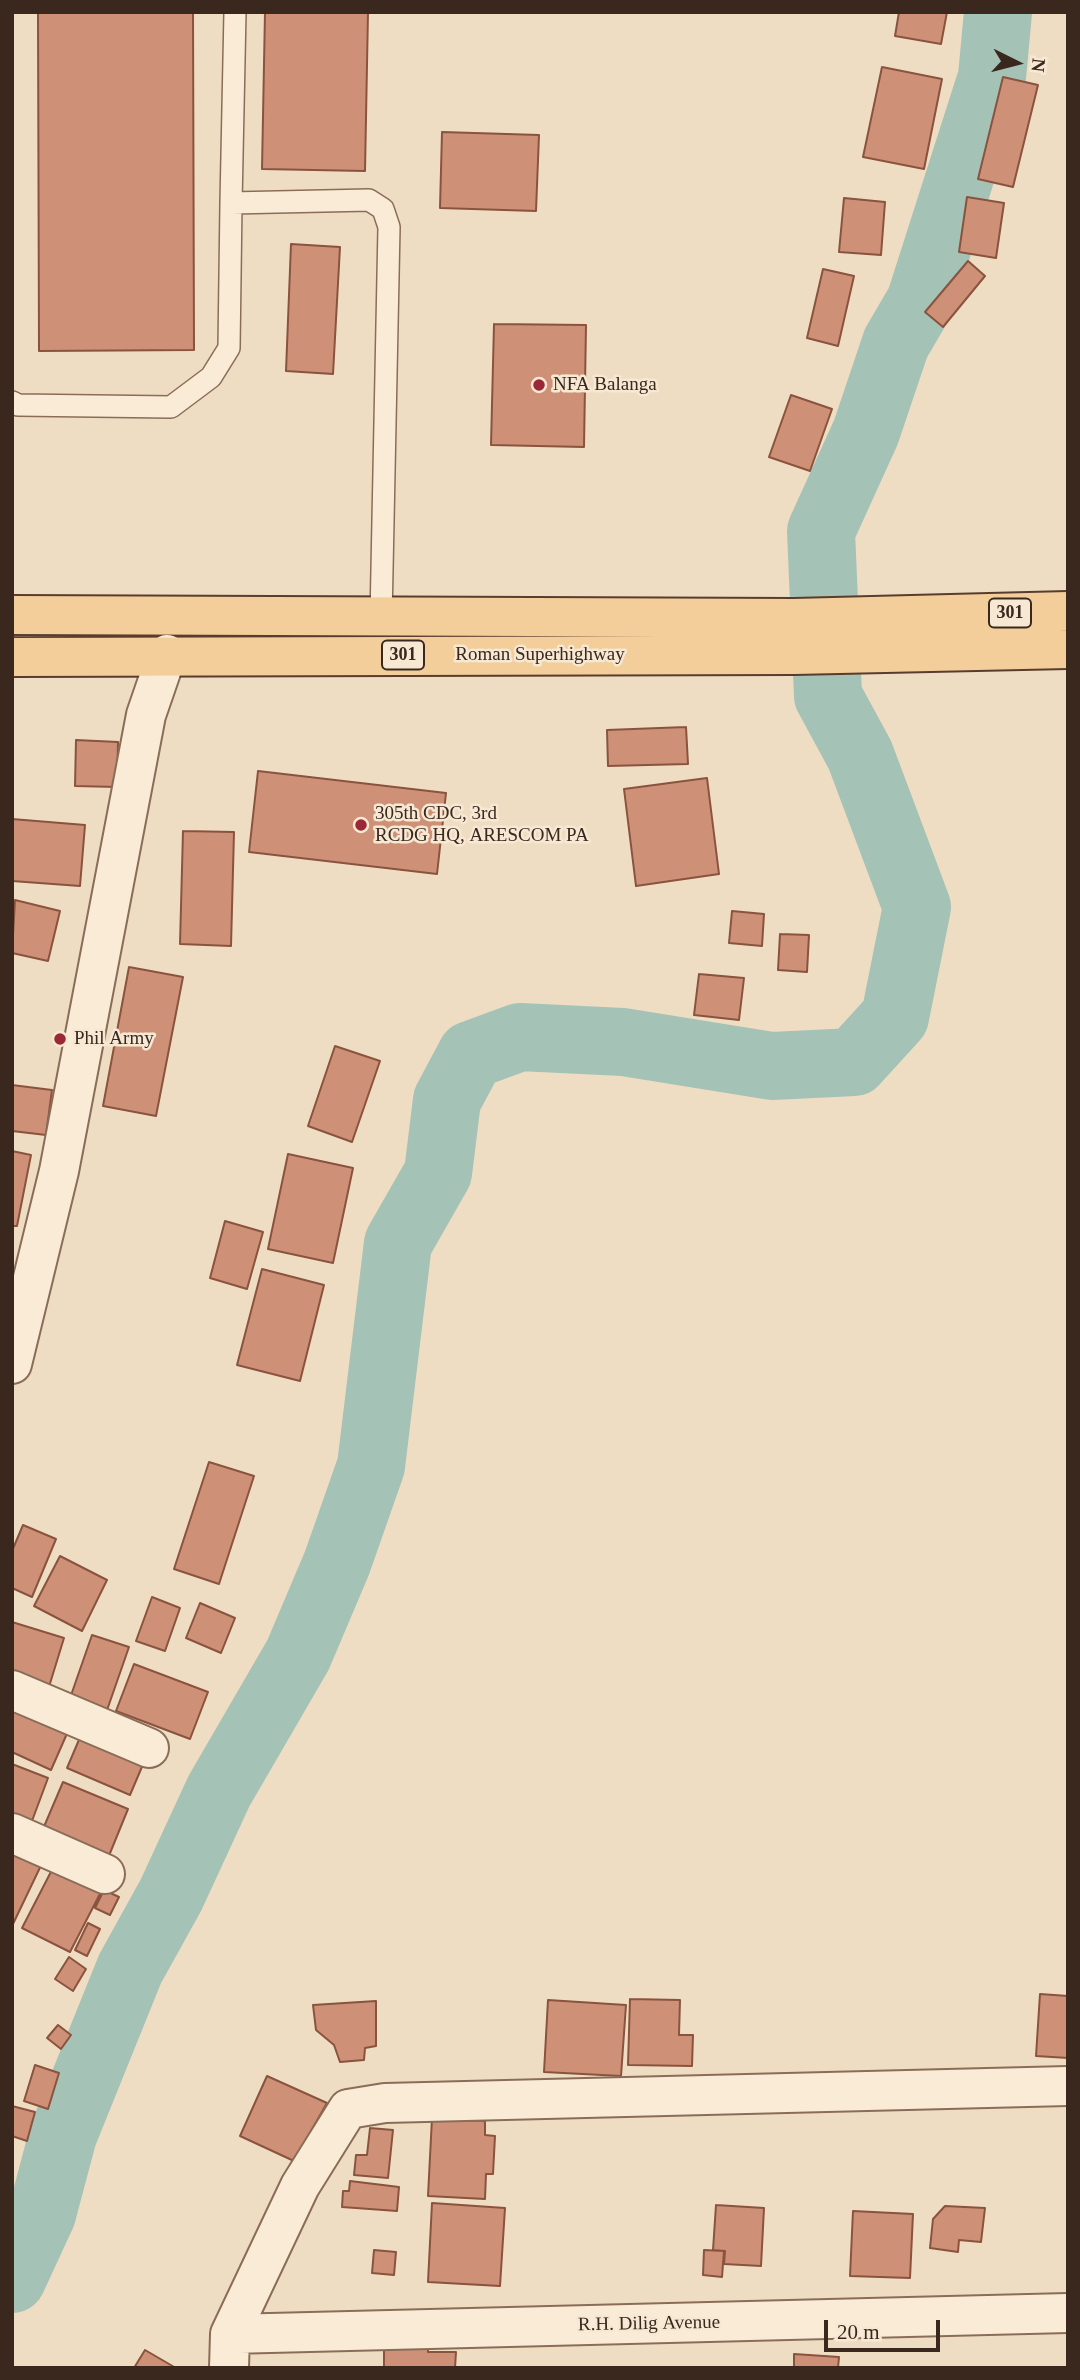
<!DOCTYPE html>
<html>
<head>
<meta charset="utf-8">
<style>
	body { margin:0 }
	#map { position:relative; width:1080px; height:2380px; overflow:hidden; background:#efddc3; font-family:"Times New Roman",serif }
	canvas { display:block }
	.frame { position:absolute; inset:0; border:14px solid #3a281e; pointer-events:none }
	.north { position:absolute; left:982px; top:28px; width:70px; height:70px; -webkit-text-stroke:5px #f6e8d3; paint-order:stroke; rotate:96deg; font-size:19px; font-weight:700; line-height:28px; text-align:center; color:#3a281e }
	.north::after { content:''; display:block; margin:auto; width:24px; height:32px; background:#3a281e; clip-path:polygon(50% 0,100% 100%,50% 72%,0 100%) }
	.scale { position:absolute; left:824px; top:2320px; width:116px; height:32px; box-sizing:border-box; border:4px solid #3a281e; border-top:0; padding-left:9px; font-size:21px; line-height:24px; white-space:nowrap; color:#3a281e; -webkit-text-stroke:5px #f6e8d3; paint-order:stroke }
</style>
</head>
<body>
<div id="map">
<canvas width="1080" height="2380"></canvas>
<div class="frame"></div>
<div class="north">N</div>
<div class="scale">20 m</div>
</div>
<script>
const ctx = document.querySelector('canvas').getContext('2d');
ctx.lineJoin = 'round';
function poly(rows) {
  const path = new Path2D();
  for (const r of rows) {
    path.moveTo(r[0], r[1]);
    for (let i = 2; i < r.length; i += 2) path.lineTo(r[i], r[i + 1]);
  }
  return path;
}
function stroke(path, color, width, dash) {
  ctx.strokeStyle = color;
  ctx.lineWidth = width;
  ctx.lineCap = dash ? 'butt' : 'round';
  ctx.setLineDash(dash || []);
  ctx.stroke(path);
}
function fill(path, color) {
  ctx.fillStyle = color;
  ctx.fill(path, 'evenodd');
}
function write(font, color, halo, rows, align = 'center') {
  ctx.font = font + ' "Times New Roman",serif';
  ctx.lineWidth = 5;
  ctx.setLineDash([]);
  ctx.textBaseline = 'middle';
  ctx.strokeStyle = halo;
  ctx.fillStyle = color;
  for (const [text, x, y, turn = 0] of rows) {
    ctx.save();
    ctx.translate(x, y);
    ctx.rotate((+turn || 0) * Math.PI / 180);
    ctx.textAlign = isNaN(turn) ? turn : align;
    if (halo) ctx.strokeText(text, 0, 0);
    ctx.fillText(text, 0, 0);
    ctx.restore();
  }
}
const river = poly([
	[12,2279,42,2214,63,2135,130,1969,171,1895,219,1791,298,1655,337,1563,371,1466,398,1243,438,1173,447,1100,471,1055,520,1037,623,1042,772,1066,854,1062,895,1017,917,907,860,755,828,696,821,531,866,432,896,343,920,302,992,77,998,12]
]);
const building = poly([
	[38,12,193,12,194,350,39,351,38,12],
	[265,12,368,12,365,171,262,169,265,12],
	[899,12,947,12,941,44,895,36,899,12],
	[882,67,942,79,924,169,863,157,882,67],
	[1003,77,1038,85,1013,187,978,179,1003,77],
	[442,132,539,135,536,211,440,208,442,132],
	[967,197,1004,203,996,258,959,252,967,197],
	[844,198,885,202,881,255,839,252,844,198],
	[291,244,340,247,333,374,286,371,291,244],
	[968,261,985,276,943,327,925,312,968,261],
	[823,269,854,276,838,346,807,338,823,269],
	[494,324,586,325,584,447,491,445,494,324],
	[791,395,832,409,810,471,769,457,791,395],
	[686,727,688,764,608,766,607,730,686,727],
	[76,740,118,742,117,787,75,786,76,740],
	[258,771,446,793,437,874,249,852,258,771],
	[707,778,719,874,636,886,624,789,707,778],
	[12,819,85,825,80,886,12,881,12,819],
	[183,831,234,832,231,946,180,944,183,831],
	[15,900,60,911,48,961,12,953,15,900],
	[732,911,764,914,762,946,729,943,732,911],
	[780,934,809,935,807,972,778,970,780,934],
	[129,967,183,977,156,1116,103,1106,129,967],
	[699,974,744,978,739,1020,694,1015,699,974],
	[335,1046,380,1061,352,1142,308,1126,335,1046],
	[12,1085,52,1090,46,1135,12,1131,12,1085],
	[12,1151,31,1155,17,1226,12,1226,12,1151],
	[288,1154,353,1168,333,1263,268,1249,288,1154],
	[225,1221,263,1232,247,1289,210,1278,225,1221],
	[262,1269,324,1285,300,1381,237,1365,262,1269],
	[209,1462,254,1476,219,1584,174,1569,209,1462],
	[23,1525,56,1539,32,1597,12,1588,12,1551,23,1525],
	[60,1556,107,1580,82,1631,34,1606,60,1556],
	[152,1597,180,1608,165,1651,136,1641,152,1597],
	[200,1603,235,1618,221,1653,186,1638,200,1603],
	[12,1622,64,1638,48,1690,12,1680,12,1622],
	[92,1635,129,1647,106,1713,69,1701,92,1635],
	[134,1664,208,1692,190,1739,116,1711,134,1664],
	[12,1703,69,1729,51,1770,12,1752,12,1703],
	[84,1728,147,1755,130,1795,67,1768,84,1728],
	[12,1764,48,1778,29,1829,12,1822,12,1764],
	[63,1782,128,1809,106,1863,40,1836,63,1782],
	[12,1839,46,1855,13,1924,12,1924,12,1839],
	[56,1862,104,1886,70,1952,22,1928,56,1862],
	[104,1890,119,1897,110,1915,95,1908,104,1890],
	[88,1923,100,1929,87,1956,75,1950,88,1923],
	[69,1957,86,1969,73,1991,55,1979,69,1957],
	[1040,1994,1068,1996,1068,2058,1036,2056,1040,1994],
	[630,1999,680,2000,679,2035,693,2035,692,2066,628,2065,630,1999],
	[548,2000,626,2005,621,2076,544,2072,548,2000],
	[376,2001,376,2046,365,2048,364,2060,340,2062,334,2045,316,2030,313,2005,376,2001],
	[58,2025,71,2035,61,2049,47,2038,58,2025],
	[35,2065,59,2073,48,2109,24,2101,35,2065],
	[267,2076,327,2103,294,2161,240,2136,267,2076],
	[12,2106,35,2112,27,2141,12,2136,12,2106],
	[432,2118,485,2121,485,2135,495,2136,493,2174,486,2174,485,2199,428,2196,432,2118],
	[370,2128,393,2130,388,2178,354,2175,356,2155,367,2155,370,2128],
	[350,2181,399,2187,397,2211,342,2207,343,2191,349,2191,350,2181],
	[432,2203,505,2208,500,2286,428,2282,432,2203],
	[716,2205,764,2208,761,2266,724,2264,725,2251,713,2250,716,2205],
	[945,2206,985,2208,981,2242,959,2240,958,2252,930,2248,933,2219,945,2206],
	[853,2211,913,2214,910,2278,850,2276,853,2211],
	[374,2250,396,2252,394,2275,372,2273,374,2250],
	[704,2250,724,2251,722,2277,703,2275,704,2250],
	[384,2344,428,2345,428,2352,456,2352,455,2368,384,2368,384,2344],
	[145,2350,176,2368,134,2368,145,2350],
	[794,2354,839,2357,838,2368,794,2368,794,2354]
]);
const service = poly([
	[231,203,235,12],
	[12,402,18,405,171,407,211,377,229,348,231,203,369,200,383,209,389,227,381,618]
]);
const minor = poly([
	[12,1364,59,1171,146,715,167,654],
	[12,1690,149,1748],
	[12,1833,105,1874],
	[230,2334,1068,2313],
	[229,2368,230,2334,300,2186,348,2109,385,2103,1068,2086]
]);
const primary = poly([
	[12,615,794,618,1068,611],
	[12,657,794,655,1068,649]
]);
const markers = [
	[539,385,7,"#9b2836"],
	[361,825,7,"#9b2836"],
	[60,1039,7,"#9b2836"]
];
const shields = [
	[1010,613,42],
	[403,655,42]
];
const shieldNames = [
	["301",1010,613],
	["301",403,655]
];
const poiNames = [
	["NFA Balanga",553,385],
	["305th CDC, 3rd",375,814],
	["RCDG HQ, ARESCOM PA",375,836],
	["Phil Army",74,1039]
];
const streetNames = [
	["Roman Superhighway",540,655],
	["R.H. Dilig Avenue",649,2324,-1]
];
stroke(river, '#a5c2b6', 68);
fill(building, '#ce9178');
stroke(building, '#8a533e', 2);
stroke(service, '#8a6d59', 24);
stroke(minor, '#8a6d59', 42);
stroke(primary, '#583c2e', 42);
stroke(service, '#faebd7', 21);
stroke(minor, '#faebd7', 38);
stroke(primary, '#f3cd9a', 38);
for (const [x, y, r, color] of markers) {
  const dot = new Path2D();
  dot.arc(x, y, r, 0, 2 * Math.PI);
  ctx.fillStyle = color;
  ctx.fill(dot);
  stroke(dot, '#f6e8d3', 2.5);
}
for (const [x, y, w] of shields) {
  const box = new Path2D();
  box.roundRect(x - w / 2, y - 14.5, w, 29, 5);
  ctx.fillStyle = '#f6e8d3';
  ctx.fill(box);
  stroke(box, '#3a281e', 2);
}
write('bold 18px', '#3a281e', null, shieldNames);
write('19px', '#3a281e', '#f6e8d3', poiNames, 'left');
write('19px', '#3a281e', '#f6e8d3', streetNames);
</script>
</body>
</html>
